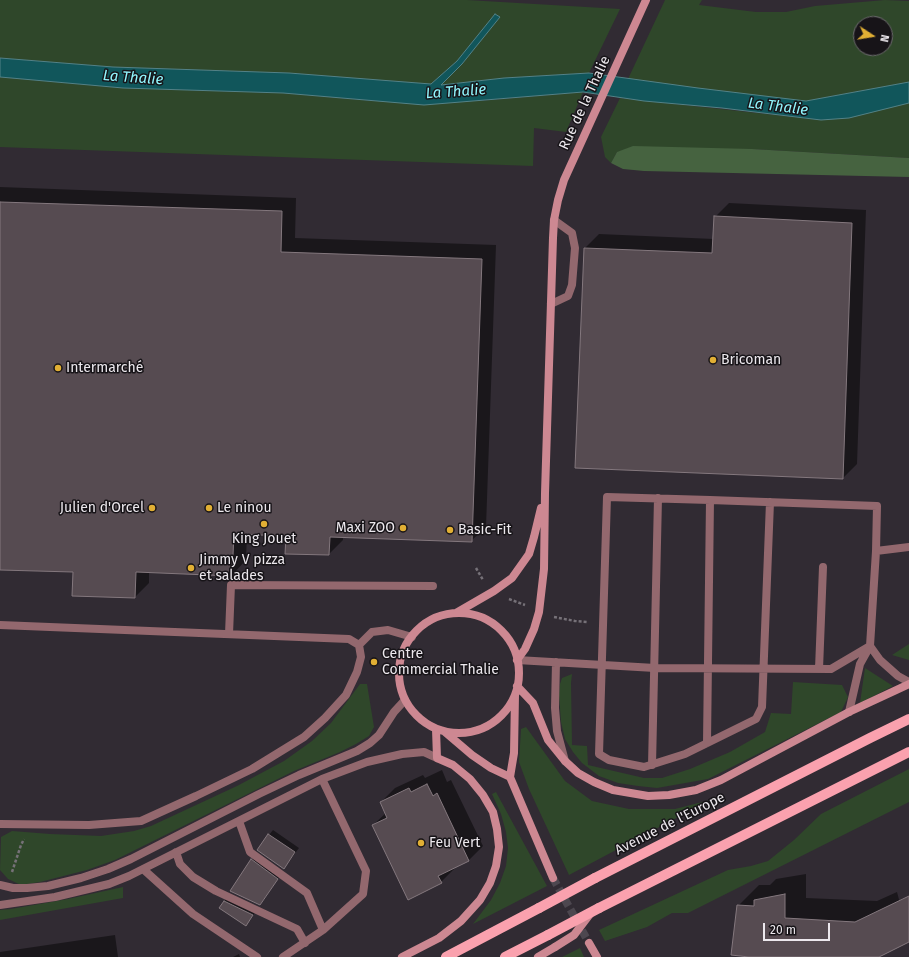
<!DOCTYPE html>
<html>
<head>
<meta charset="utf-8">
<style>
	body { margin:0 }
	#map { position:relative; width:909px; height:957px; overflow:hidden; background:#312b33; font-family:"Fira Sans",sans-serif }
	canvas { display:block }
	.north { position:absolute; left:853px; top:16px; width:40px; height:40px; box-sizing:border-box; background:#171418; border:1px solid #6c696d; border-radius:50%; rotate:102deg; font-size:11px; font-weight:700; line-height:16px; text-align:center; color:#ece8ed }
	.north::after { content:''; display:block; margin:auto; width:14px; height:18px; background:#e1af34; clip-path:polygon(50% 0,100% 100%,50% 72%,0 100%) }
	.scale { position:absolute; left:763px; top:923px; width:67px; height:18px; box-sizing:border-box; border:2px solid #ece8ed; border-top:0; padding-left:5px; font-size:12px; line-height:14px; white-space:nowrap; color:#ece8ed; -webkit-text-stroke:3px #171418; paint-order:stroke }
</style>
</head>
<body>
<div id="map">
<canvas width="909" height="957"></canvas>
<div class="north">N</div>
<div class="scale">20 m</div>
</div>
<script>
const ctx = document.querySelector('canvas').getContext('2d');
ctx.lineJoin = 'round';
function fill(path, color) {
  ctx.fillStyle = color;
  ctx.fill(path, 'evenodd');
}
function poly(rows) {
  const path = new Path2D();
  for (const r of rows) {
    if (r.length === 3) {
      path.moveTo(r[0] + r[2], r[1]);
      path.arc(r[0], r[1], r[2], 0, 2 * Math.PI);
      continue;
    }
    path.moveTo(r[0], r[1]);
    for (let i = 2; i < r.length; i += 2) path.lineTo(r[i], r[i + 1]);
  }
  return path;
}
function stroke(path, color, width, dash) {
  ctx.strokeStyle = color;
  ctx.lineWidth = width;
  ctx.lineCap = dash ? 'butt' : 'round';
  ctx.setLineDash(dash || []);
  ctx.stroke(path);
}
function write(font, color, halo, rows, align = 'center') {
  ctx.font = font + ' "Fira Sans",sans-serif';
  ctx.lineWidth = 3;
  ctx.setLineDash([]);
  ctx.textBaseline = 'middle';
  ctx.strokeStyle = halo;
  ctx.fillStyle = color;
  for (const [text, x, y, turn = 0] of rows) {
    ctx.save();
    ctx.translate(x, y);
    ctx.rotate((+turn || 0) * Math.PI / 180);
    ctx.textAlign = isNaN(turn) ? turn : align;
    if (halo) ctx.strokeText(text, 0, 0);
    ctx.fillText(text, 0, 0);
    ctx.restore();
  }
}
const green = poly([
	[0,0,467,0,620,9,589,73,504,78,440,85,462,64,499,17,486,25,457,61,431,84,289,73,113,67,0,58],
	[665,0,702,0,699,5,756,12,786,12,815,6,885,0,909,1,909,82,806,101,789,100,628,79],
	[861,24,885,24,885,48,861,48],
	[0,77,123,88,283,93,374,101,479,101,583,92,566,132,534,128,533,166,0,147],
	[620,98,821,120,909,103,909,158,752,149,617,152,611,163,605,157,601,137],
	[909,644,909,660,892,655],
	[865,668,893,686,860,703],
	[572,674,571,683,572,745,587,746,588,765,644,778,662,778,690,769,730,752,765,732,771,713,791,714,793,682,842,685,848,697,841,712,708,779,657,788,638,786,618,783,599,776,582,763,573,752,565,739,561,722,559,695,560,684,562,678],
	[360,684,367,684,374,727,369,736,356,744,340,752,294,771,115,860,87,870,40,882,21,885,8,879,0,870,1,837,12,831,50,834,101,836,134,831,151,826,237,786,284,761,312,741,331,723],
	[526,727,565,781,592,801,629,809,675,809,710,800,569,875,529,789,519,762,521,729],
	[909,769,909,802,688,913,672,913,647,927,605,941,599,930,728,870,751,866,768,861,794,840,821,814],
	[496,792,547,886,473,924,491,900,500,883,506,866,508,848,506,832,501,814,492,794],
	[123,887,123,898,0,920,0,910,11,909,68,899],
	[580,948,584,957,562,957]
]);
const forest = poly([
	[633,146,752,149,909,158,909,177,644,171,623,169,611,163,617,152]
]);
const water = poly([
	[495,14,500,17,462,64,441,85,504,78,589,73,698,88,806,101,909,82,909,103,849,118,821,120,722,108,644,101,583,92,424,105,283,93,123,88,0,77,0,58,113,67,289,73,431,84,457,61,495,14]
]);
const shadow = poly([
	[0,187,296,198,295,238,496,245,486,527,471,541,343,537,343,540,329,554,286,553,287,535,247,533,246,560,232,575,149,572,149,583,135,597,74,571,0,569],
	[729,203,866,210,857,464,843,478,576,467,585,248,599,234,714,239,715,217],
	[442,770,447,782,451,780,483,846,469,860,455,867,455,868,441,882,373,825,386,813,381,802,395,788,423,775,425,778],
	[273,830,299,848,284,868,269,835],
	[256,856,281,874,264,900,259,904,252,860],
	[806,874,806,898,877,901,897,892,901,907,909,905,909,941,877,957,758,957,738,906,759,885,770,885,776,879],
	[229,897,257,910,246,924,224,901],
	[115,935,118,957,0,957,0,952],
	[239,954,240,957,233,957]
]);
const building = poly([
	[0,202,282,211,281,252,482,259,472,542,330,537,329,555,285,554,286,536,234,534,232,576,136,572,135,598,72,596,73,572,0,570,0,202],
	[714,216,852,223,843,479,575,468,584,248,712,253,714,216],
	[427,784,433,796,437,793,469,861,438,876,442,883,408,900,372,825,387,818,380,802,409,788,411,792,427,784],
	[268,834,295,852,284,869,257,850,268,834],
	[251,859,278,879,260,905,230,891,251,859],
	[785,894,785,918,855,922,909,896,909,942,879,957,749,957,731,955,737,905,754,906,754,900,785,894],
	[224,901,253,915,246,926,219,908,224,901]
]);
const secondaryTunnel = poly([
	[553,878,589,943]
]);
const path = poly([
	[476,568,483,580],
	[509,599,525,605],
	[554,617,575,621,588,622],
	[12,872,21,845,24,839]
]);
const lane = poly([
	[551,304,568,296,572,285,575,248,572,233,554,220],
	[710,500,607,497,599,754,609,760,644,767,685,754,756,719,762,707,770,502],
	[0,625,349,639,359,645,361,657,357,672,346,695,325,718,304,737,252,769,196,796,141,821,89,825,0,824],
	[229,634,231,585,433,586],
	[359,645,372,632,388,630,412,637],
	[870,646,880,660,898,676,909,682],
	[517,660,655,668,831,669,870,646],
	[556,662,555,708,557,731,565,761],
	[819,669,823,567],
	[849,712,860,664,870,646,876,551,909,547],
	[707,743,710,500,877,506,876,551],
	[652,765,658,498],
	[239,821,250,852,307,893,323,930],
	[176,852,180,864,193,877,216,891,297,929,305,943],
	[143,869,193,914,257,957],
	[0,885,13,888,27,888,48,886,81,878,108,869,131,859,259,794,299,775,357,751,370,743,379,735,394,712,405,700],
	[0,905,55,897,109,884,129,876,322,779,367,762,402,754,424,752,437,758],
	[283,957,323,930,363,894,366,871,322,779]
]);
const secondary = poly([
	[456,613,494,591,512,578,529,554,534,537,541,508],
	[459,673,60],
	[517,660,525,649,534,629,539,612,544,569,545,493,553,238,554,220,558,200,564,180,646,0],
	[517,686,533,703,548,740,565,761,578,773,594,782,613,790,648,796,669,795,696,790,721,780,849,712,909,684],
	[515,695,514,753,510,777,553,878],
	[445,732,472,755,491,768,510,777],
	[589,943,597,957],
	[402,957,439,938,461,921,480,900,490,883,496,866,499,847,497,829,493,812,483,795,470,779,453,765,437,758,436,729],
	[538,957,555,947]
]);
const primary = poly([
	[595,878,870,738,909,719],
	[599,908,909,752],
	[446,957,539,908],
	[505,957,548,935]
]);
const secondaryBridge = poly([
	[555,947,574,935,590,914]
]);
const primaryBridge = poly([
	[539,908,595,878],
	[548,935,599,908]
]);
const markers = [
	[713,360,4,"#e1af34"],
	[58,368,4,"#e1af34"],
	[152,508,4,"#e1af34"],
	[209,508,4,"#e1af34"],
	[264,524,4,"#e1af34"],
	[403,528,4,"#e1af34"],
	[450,530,4,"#e1af34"],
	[191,568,4,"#e1af34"],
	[374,662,4,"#e1af34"],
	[421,843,4,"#e1af34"]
];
const streetNames = [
	["Rue de la Thalie",585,103,-65],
	["Avenue de l'Europe",670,824,-27]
];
const poiNames = [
	["Bricoman",721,360],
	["Intermarché",66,368],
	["Julien d'Orcel",144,508,"right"],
	["Le ninou",217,508],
	["Maxi ZOO",395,528,"right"],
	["Basic-Fit",458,530],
	["King Jouet",264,539,"center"],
	["Jimmy V pizza",199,560],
	["et salades",199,576],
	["Centre",382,654],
	["Commercial Thalie",382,670],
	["Feu Vert",429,843]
];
const waterNames = [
	["La Thalie",133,78,4],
	["La Thalie",456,92,-4],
	["La Thalie",778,107,7]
];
fill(green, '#2f472a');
fill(forest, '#466340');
fill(water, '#11565b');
stroke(water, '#538287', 1);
fill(shadow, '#0007');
fill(building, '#564b51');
stroke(building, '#84787e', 1);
stroke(secondaryTunnel, '#4d474f', 8, [8, 4]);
stroke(path, '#767178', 2.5, [3, 2]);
stroke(lane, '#93686e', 8);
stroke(secondary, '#cd8892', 8);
stroke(primary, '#faa1ae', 10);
stroke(secondaryBridge, '#cd8892', 8);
stroke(primaryBridge, '#faa1ae', 10);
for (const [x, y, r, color] of markers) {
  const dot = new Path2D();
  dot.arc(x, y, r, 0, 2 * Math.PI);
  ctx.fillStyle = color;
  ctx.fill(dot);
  stroke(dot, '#171418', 1.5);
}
write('14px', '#ece8ed', '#171418', streetNames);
write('14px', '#ece8ed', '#171418', poiNames, 'left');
write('italic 15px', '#91f6fe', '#171418', waterNames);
</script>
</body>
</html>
